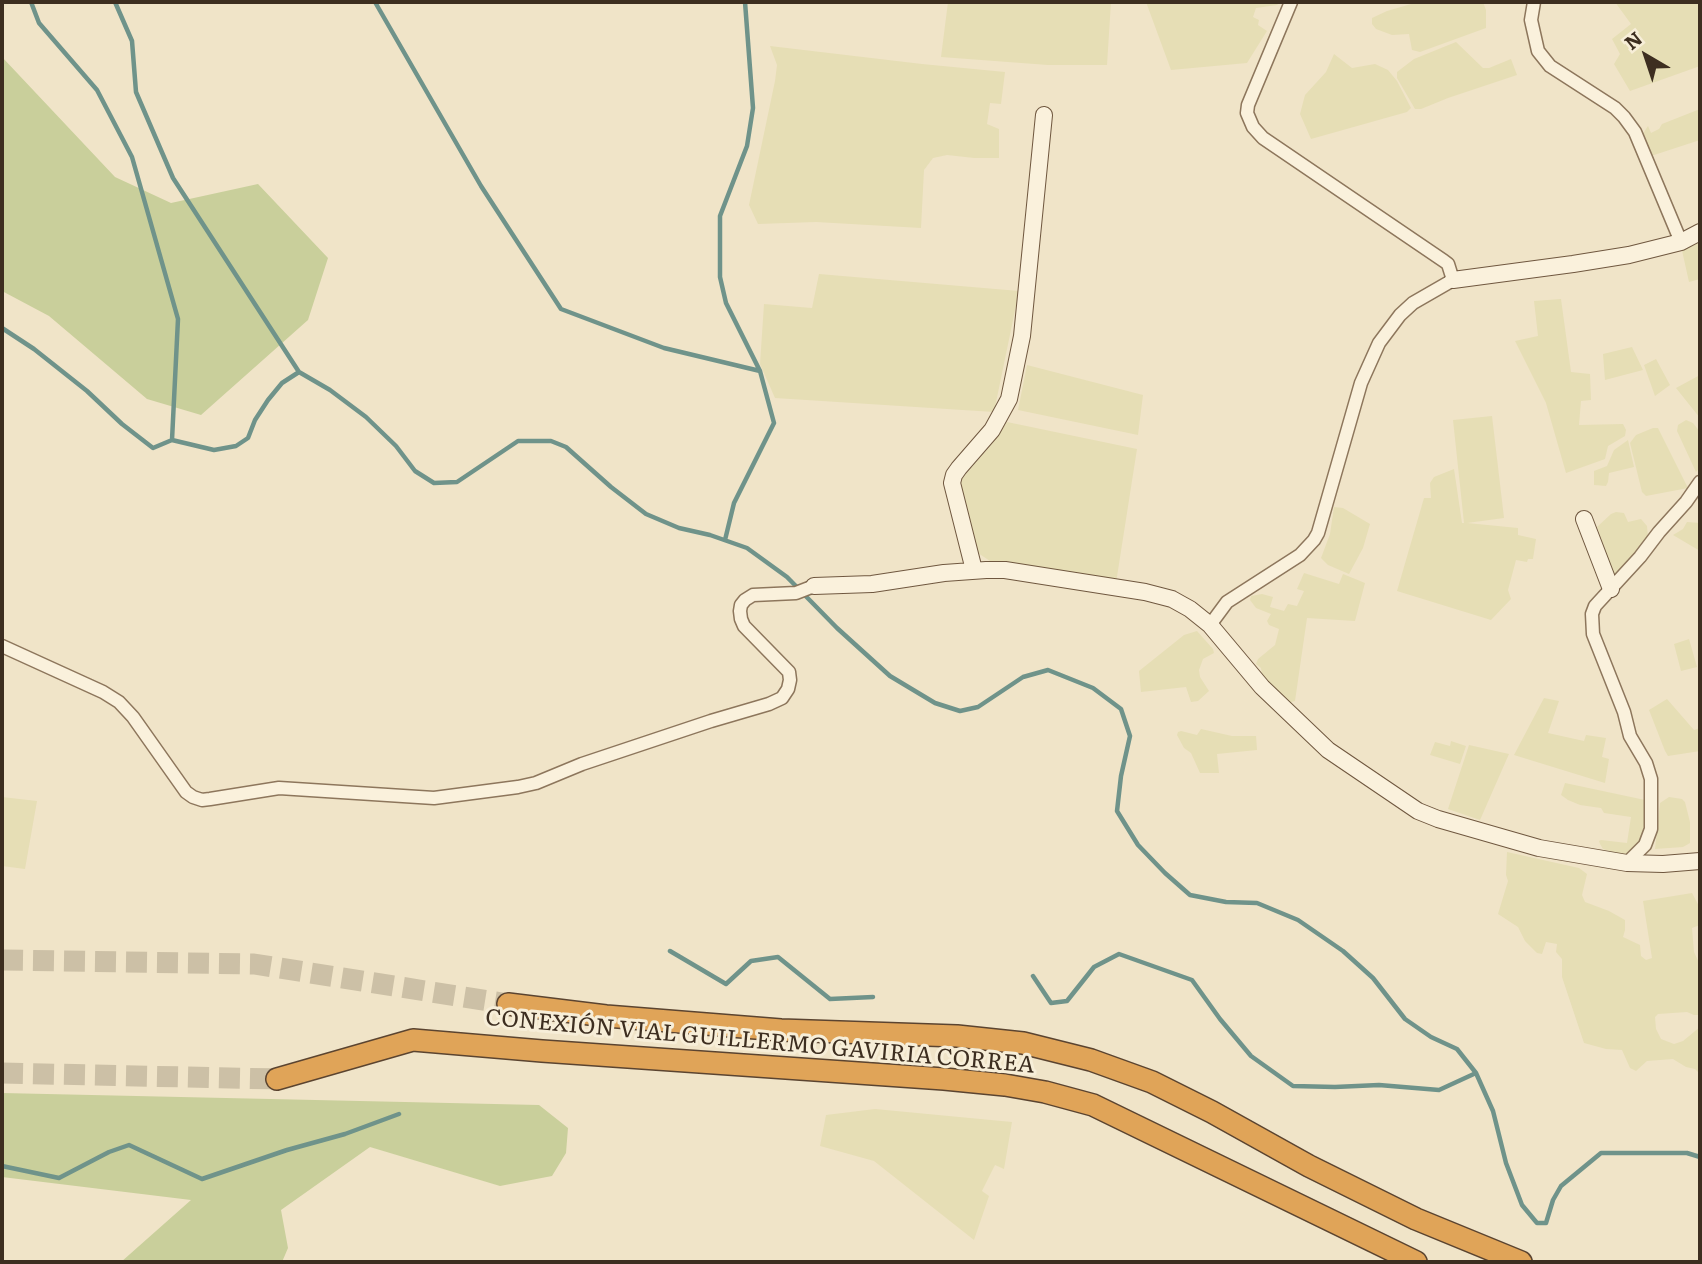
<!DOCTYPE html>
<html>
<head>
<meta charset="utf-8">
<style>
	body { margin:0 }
	#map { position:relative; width:1702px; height:1264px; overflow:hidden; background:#f0e4c8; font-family:Literata,serif }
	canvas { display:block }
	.frame { position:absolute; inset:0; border:4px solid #3d2e20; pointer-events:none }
	.north { position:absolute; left:1611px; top:21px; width:70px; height:70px; -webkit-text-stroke:5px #f7eed8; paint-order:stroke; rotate:321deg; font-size:19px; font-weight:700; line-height:28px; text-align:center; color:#3d2e20 }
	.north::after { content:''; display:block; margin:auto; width:24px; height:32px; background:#3d2e20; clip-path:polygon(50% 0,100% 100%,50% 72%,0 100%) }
</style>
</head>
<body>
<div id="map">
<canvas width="1702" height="1264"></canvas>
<div class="frame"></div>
<div class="north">N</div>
</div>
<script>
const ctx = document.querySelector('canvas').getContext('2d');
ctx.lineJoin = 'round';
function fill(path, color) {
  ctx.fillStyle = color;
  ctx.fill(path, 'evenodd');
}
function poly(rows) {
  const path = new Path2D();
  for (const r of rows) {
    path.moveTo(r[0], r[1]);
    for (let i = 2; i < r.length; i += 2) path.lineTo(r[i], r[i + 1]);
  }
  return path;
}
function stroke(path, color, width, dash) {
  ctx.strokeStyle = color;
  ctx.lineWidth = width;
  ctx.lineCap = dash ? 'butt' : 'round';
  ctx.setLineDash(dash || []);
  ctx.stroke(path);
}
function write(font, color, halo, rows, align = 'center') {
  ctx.font = font + ' Literata,serif';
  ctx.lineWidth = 6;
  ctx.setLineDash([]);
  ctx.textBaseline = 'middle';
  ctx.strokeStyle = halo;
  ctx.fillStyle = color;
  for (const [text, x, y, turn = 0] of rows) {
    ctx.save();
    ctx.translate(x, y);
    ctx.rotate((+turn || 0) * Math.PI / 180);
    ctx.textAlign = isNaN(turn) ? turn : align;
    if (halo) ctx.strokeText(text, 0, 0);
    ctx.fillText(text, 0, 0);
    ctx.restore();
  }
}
const farmland = poly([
	[948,2,1111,2,1107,65,1048,65,941,57],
	[1146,2,1280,2,1277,5,1256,8,1253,17,1259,20,1258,25,1267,31,1247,63,1171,70],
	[1418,2,1483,2,1486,10,1486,28,1420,52,1412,50,1409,34,1392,35,1376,29,1372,24,1372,18,1387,11],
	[1615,2,1700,2,1700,66,1630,91,1614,64,1620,54,1612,39,1631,24],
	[1456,42,1483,68,1489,68,1511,59,1517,75,1448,98,1421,109,1415,109,1397,78,1397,72,1414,59],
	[770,46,922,64,1005,72,1001,104,990,103,987,124,999,129,999,158,974,158,947,155,933,158,924,170,921,228,816,222,758,224,749,205,775,81,777,65],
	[1334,54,1352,68,1375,64,1388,70,1397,81,1411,108,1407,112,1311,139,1300,114,1305,95,1326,72],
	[1700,109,1700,140,1651,156,1642,135,1648,126,1651,133,1659,129,1662,124],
	[1694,241,1700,244,1700,279,1689,282,1681,246],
	[819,274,1019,291,994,412,775,398,760,364,764,304,812,308],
	[1561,299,1571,372,1590,374,1591,400,1581,401,1579,425,1623,424,1626,430,1625,436,1608,446,1605,459,1566,473,1546,403,1515,341,1538,336,1534,301],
	[1632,347,1643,370,1605,380,1603,354],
	[1656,359,1670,385,1655,396,1644,365],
	[1027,365,1143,395,1138,435,1018,410],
	[1700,375,1700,418,1676,388],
	[1492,416,1504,518,1467,523,1518,528,1518,535,1536,539,1533,559,1528,559,1527,562,1516,560,1508,590,1511,599,1491,620,1397,591,1424,498,1431,498,1430,483,1434,477,1454,469,1462,523,1464,523,1453,420],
	[1686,420,1693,423,1700,432,1700,467,1696,472,1677,431,1678,425],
	[1007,422,1137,449,1116,583,990,561,978,553,969,520,960,481,991,445],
	[1653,428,1658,428,1688,488,1646,496,1642,492,1630,443,1636,435],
	[1628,440,1634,467,1609,473,1608,482,1606,486,1594,485,1594,471,1607,466,1614,450],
	[1334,507,1343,508,1370,524,1363,548,1349,574,1328,565,1321,558,1330,534],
	[1616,512,1624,513,1628,522,1641,519,1647,526,1648,537,1616,577,1614,577,1597,527,1611,514],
	[1687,522,1700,523,1700,551,1673,535,1683,529],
	[1304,573,1339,584,1343,574,1365,583,1355,621,1307,618,1295,701,1288,703,1262,676,1261,668,1256,664,1258,659,1275,645,1279,629,1269,625,1267,621,1271,614,1256,608,1250,600,1251,596,1262,594,1273,597,1270,607,1284,611,1288,604,1297,606,1304,591,1297,589],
	[1197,631,1213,649,1214,653,1203,659,1199,670,1200,677,1209,691,1198,701,1191,702,1186,687,1141,692,1139,671,1184,635],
	[1689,639,1697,667,1681,671,1674,644],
	[1544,698,1559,701,1548,733,1584,741,1586,735,1606,738,1602,757,1609,759,1605,783,1514,755],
	[1667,699,1694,730,1700,728,1700,751,1668,756,1665,751,1649,710],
	[1201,729,1232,736,1256,736,1257,750,1217,754,1219,773,1200,773,1191,753,1184,748,1177,735,1178,732,1181,731,1197,735],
	[1451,741,1466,746,1460,764,1430,755,1435,742,1450,746],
	[1469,745,1509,754,1480,820,1448,809],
	[1565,783,1645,800,1645,829,1643,841,1635,849,1627,854,1619,854,1603,849,1600,844,1599,841,1601,840,1627,843,1631,817,1604,813,1601,808,1580,805,1568,800,1561,795],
	[2,797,37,801,25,869,2,866],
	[1669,797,1682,799,1685,802,1690,822,1690,843,1683,847,1655,849,1660,803],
	[1507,852,1579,868,1587,874,1582,895,1585,902,1609,911,1625,920,1625,930,1623,937,1640,945,1641,956,1646,960,1652,958,1643,901,1692,893,1700,908,1700,925,1692,928,1694,952,1700,965,1700,1015,1694,1015,1687,1012,1658,1014,1655,1017,1656,1029,1661,1039,1674,1044,1683,1041,1700,1027,1700,1074,1695,1069,1686,1067,1673,1059,1647,1061,1636,1071,1630,1068,1622,1050,1606,1049,1584,1043,1562,977,1562,959,1556,952,1557,944,1546,942,1542,954,1537,953,1525,941,1518,927,1498,914,1508,881,1506,875],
	[875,1109,1012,1122,1004,1169,995,1165,982,1191,989,1196,974,1240,874,1161,820,1146,826,1115]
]);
const green = poly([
	[2,57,115,177,171,203,258,184,328,258,308,320,201,415,147,399,49,316,2,291],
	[2,1093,539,1105,568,1128,566,1153,552,1176,500,1186,370,1147,281,1210,288,1248,282,1262,121,1262,191,1200,2,1177]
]);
const stream = poly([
	[31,2,39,23,97,90,132,157,178,319,172,440],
	[115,2,132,41,136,92,173,178,299,372],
	[375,2,481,186,561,309,664,348,760,371],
	[2,328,34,349,87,391,122,424,153,448,172,440,214,450,236,446,248,438,255,420,268,400,282,383,299,372,330,390,366,417,396,446,415,471,434,483,457,482,518,441,551,441,566,447,611,487,646,514,679,528,710,535,747,548,787,577,837,628,890,676,935,703,960,711,978,707,1023,677,1048,670,1093,688,1121,709,1130,736,1121,776,1117,811,1138,845,1165,873,1190,895,1226,902,1257,903,1298,920,1343,951,1373,978,1405,1019,1431,1037,1457,1049,1476,1073,1493,1111,1506,1163,1522,1205,1537,1223,1546,1223,1553,1200,1561,1186,1601,1153,1687,1153,1700,1157],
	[725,540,734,503,774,423,760,371,726,303,720,277,720,216,747,146,753,108,745,2],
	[670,951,726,984,751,961,778,957,830,999,873,997],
	[1033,976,1051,1003,1067,1001,1094,967,1119,954,1192,980,1220,1019,1251,1056,1293,1086,1335,1087,1379,1085,1439,1090,1476,1073],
	[2,1166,59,1178,109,1152,129,1145,202,1179,287,1150,345,1134,399,1114]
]);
const highwayTunnel = poly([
	[2,960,254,964,508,1004],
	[2,1073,277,1079]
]);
const street = poly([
	[1534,2,1531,20,1538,51,1550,66,1615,108,1624,117,1635,132,1681,242],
	[1210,625,1227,602,1300,555,1314,540,1318,533,1361,383,1379,343,1400,315,1413,303,1453,280,1448,264,1444,261,1263,138,1253,127,1247,113,1248,105,1291,2],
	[2,646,103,692,119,702,133,717,186,792,193,797,202,800,210,799,279,788,434,798,518,787,536,783,582,764,711,721,769,704,782,698,788,689,790,680,789,672,744,626,741,619,740,611,741,605,745,600,753,595,796,593,814,586],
	[1627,863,1645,845,1651,829,1651,779,1646,763,1630,736,1624,712,1593,634,1592,614,1595,606,1640,557,1659,532,1686,502,1700,482]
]);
const secondary = poly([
	[1453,280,1573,264,1629,255,1681,242,1700,232],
	[1584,519,1611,589],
	[974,570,952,483,954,475,959,468,992,430,1009,399,1022,336,1044,115],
	[814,586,872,584,944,573,986,570,1005,570,1145,592,1172,599,1190,609,1210,625,1262,687,1328,750,1418,811,1438,819,1539,848,1627,863,1663,864,1700,861]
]);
const highway = poly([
	[508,1004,606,1016,781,1030,957,1036,1023,1043,1091,1060,1152,1082,1212,1112,1309,1166,1416,1219,1521,1262],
	[277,1079,413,1040,542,1051,944,1079,1005,1085,1045,1092,1093,1105,1416,1262]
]);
const streetNames = [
	["CONEXIÓN VIAL GUILLERMO GAVIRIA CORREA",760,1042,5]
];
fill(farmland, '#e6deb5');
fill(green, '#c9cf9b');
stroke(stream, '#6f938a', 4.5);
stroke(highwayTunnel, '#ccc0a6', 21, [21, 10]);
stroke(street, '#8d765c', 15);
stroke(secondary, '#6f573f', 18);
stroke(highway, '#5b4430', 24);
stroke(street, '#faf1dc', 12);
stroke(secondary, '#faf1dc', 16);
stroke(highway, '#e0a458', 21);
write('23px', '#3d2e20', '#f7eed8', streetNames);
</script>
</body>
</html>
